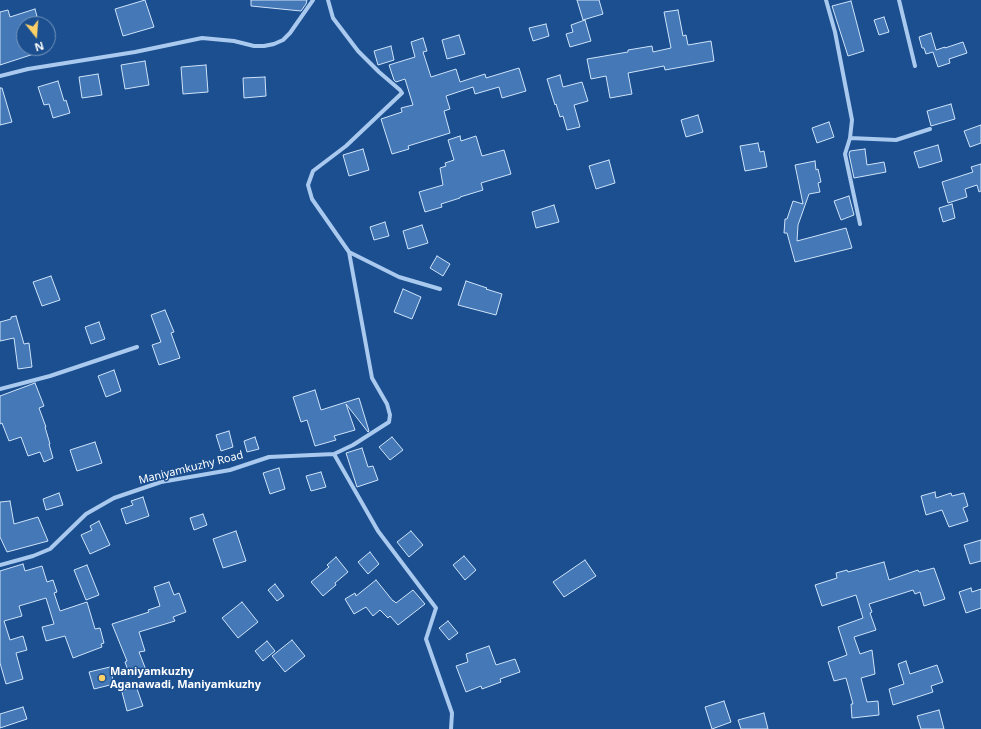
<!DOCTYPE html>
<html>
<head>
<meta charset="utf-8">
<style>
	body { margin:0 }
	#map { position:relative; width:981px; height:729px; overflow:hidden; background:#1b4f8f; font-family:"Noto Sans",sans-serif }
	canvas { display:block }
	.north { position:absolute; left:16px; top:16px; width:40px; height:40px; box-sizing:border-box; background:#1b4f8f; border:1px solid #7695bc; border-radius:50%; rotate:163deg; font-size:11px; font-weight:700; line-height:16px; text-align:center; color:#fff }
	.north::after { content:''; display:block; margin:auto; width:14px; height:18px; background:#ffd166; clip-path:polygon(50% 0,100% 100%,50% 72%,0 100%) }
</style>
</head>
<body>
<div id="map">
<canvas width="981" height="729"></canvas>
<div class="north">N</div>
</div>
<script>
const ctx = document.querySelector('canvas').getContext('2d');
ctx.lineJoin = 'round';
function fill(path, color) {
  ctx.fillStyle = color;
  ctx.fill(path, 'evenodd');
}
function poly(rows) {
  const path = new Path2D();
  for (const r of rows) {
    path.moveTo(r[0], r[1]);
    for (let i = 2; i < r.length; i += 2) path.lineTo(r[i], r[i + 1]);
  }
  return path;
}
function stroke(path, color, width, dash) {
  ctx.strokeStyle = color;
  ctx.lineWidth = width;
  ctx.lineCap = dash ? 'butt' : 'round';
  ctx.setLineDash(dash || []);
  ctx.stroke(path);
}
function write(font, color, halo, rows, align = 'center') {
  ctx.font = font + ' "Noto Sans",sans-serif';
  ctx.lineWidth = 3;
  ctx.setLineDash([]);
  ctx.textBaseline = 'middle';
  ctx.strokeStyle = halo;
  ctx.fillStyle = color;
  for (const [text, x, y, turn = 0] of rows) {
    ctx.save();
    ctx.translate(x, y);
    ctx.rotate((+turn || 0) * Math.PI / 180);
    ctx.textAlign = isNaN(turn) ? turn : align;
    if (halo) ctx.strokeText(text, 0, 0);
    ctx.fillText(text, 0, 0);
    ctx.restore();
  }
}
const building = poly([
	[145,0,154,27,123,36,115,9,145,0],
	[251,0,307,0,306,4,301,11,251,6,251,0],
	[577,0,599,0,603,14,583,20,577,0],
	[851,1,864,51,848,56,832,6,851,1],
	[35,9,39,24,24,24,24,48,46,48,46,50,0,65,0,12,8,10,10,17,35,9],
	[678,10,683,36,686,35,688,45,711,41,714,61,665,70,664,66,628,73,632,94,610,98,606,76,591,79,587,59,628,52,628,50,652,46,653,52,671,48,664,12,678,10],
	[884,17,889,32,879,35,874,20,884,17],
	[585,20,591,41,570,47,566,34,573,32,571,25,585,20],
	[546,24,549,36,533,41,529,28,546,24],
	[931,33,936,50,945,47,945,48,963,42,967,53,949,59,950,63,938,67,933,52,926,54,924,48,922,48,919,37,931,33],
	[459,35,465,54,447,59,442,40,459,35],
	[423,38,427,51,423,52,431,77,456,69,460,82,485,74,486,78,519,68,526,91,502,98,499,87,475,94,473,87,446,96,450,109,444,111,450,133,408,146,409,149,392,154,381,119,402,112,401,108,413,105,405,79,396,82,394,80,389,65,415,57,411,42,423,38],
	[391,46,394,60,378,65,374,51,391,46],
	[145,61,149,85,125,89,121,65,145,61],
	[206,65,208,92,183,94,181,67,206,65],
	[98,74,102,95,82,98,79,77,98,74],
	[560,75,563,87,582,82,588,101,574,105,580,127,567,130,563,116,560,117,556,104,555,105,547,79,560,75],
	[265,77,266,96,244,98,243,78,265,77],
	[58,81,64,101,66,100,70,113,53,118,49,104,44,105,38,87,58,81],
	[0,88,2,88,12,122,0,125,0,88],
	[951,104,955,119,931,126,927,111,951,104],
	[698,115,703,132,686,137,681,120,698,115],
	[829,122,834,137,817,143,812,128,829,122],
	[981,125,981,143,970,147,964,131,981,125],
	[460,136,461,141,476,136,482,156,504,150,511,174,481,183,483,190,460,197,460,198,441,204,442,207,425,212,419,192,443,185,440,168,446,166,445,163,454,160,448,140,460,136],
	[758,143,760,152,764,151,767,167,745,171,740,146,758,143],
	[938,145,942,161,919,168,914,152,938,145],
	[363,149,369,170,349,176,343,155,363,149],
	[865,149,867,165,884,162,886,172,854,178,849,154,850,151,865,149],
	[609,160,615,183,596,189,589,166,609,160],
	[815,161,816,170,818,169,821,182,818,183,820,192,809,194,798,225,797,241,846,228,852,248,795,262,787,233,784,233,785,219,787,219,793,201,803,204,795,165,815,161],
	[981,164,981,191,979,192,977,185,965,189,967,197,948,203,942,182,973,172,971,167,981,164],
	[849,196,854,215,841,220,834,201,849,196],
	[952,204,955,218,943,222,939,208,952,204],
	[554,205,559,222,536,228,532,212,554,205],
	[385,222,389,236,374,240,370,227,385,222],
	[422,225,428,243,408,249,403,231,422,225],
	[437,256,450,264,443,276,430,268,437,256],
	[51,276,60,300,42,306,33,282,51,276],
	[466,281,487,288,486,289,502,294,496,315,458,305,466,281],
	[403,289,421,297,412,319,394,312,403,289],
	[165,310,174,332,171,333,180,358,159,365,152,345,161,342,151,315,165,310],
	[16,316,24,344,29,343,32,367,18,369,14,338,0,341,0,322,11,319,11,317,16,316],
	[99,322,105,339,91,344,85,327,99,322],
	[114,370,121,391,106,397,98,376,114,370],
	[35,383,44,406,39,408,46,427,45,427,50,444,49,444,53,458,44,462,40,452,28,456,21,437,9,441,2,423,0,424,0,396,35,383],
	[315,390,321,410,359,398,369,431,368,432,346,404,355,430,334,436,336,440,315,446,307,420,301,422,293,397,315,390],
	[229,431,233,447,221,451,216,435,229,431],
	[255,437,259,449,247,452,244,441,255,437],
	[392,437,403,450,390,460,379,447,392,437],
	[95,442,102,463,77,471,70,450,95,442],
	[362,448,368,467,373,466,378,480,357,487,346,453,362,448],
	[279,468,285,489,270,494,263,473,279,468],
	[321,472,326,487,311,491,306,476,321,472],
	[935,492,936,498,951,493,952,496,964,493,968,506,963,508,968,521,949,527,942,510,926,515,921,496,935,492],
	[59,493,63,505,46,510,43,499,59,493],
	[143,497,149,516,126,524,121,509,133,505,131,501,143,497],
	[10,501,14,524,38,517,48,541,7,552,0,537,0,502,10,501],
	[203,514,207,525,194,530,190,518,203,514],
	[99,521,110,545,90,554,81,535,92,530,90,526,99,521],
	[236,531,246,561,223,568,213,539,236,531],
	[411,531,423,545,409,557,397,542,411,531],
	[981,540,981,561,970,564,964,545,981,540],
	[370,552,379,564,368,574,358,562,370,552],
	[464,556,476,570,465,580,453,565,464,556],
	[336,557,348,572,335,583,336,585,323,596,311,582,329,567,327,565,336,557],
	[585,560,596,576,564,597,553,582,585,560],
	[884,562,889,580,918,570,919,572,934,568,945,599,924,606,920,592,915,594,913,590,869,604,872,612,870,613,876,630,854,637,860,654,872,650,875,674,861,678,867,702,878,701,879,715,852,718,851,704,853,704,846,678,834,681,828,662,847,655,838,627,863,618,856,595,822,606,815,585,837,578,836,573,847,570,848,572,884,562],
	[23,564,25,571,42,566,47,582,53,580,57,592,54,593,60,611,87,602,95,629,100,628,104,643,101,644,102,647,73,658,65,636,46,641,42,627,54,624,46,598,19,606,22,616,4,621,10,640,23,636,27,650,16,653,23,679,6,684,0,663,0,571,23,564],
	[87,565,99,595,86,600,74,570,87,565],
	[376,580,393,601,394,601,396,603,413,590,425,604,398,625,390,616,388,618,380,610,373,616,366,607,354,614,345,599,355,593,356,596,376,580],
	[169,582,174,595,179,593,186,612,173,617,175,621,139,632,145,651,139,652,146,670,130,676,125,662,127,661,112,624,149,612,148,610,160,606,154,587,169,582],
	[275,584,284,596,277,601,268,590,275,584],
	[971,588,972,592,981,589,981,608,966,613,959,592,971,588],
	[242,602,258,622,238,638,222,618,242,602],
	[448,621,458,633,449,640,439,628,448,621],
	[292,640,305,656,285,672,272,656,292,640],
	[267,641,275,651,263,661,255,651,267,641],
	[489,646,496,665,515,659,520,672,500,679,501,682,482,689,481,686,466,692,456,666,468,662,466,654,489,646],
	[906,661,910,674,937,665,943,682,931,686,933,692,893,705,889,689,904,684,898,664,906,661],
	[110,667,114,684,94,689,89,672,110,667],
	[135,683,143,706,127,711,122,692,135,683],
	[724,701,731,722,712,729,705,707,724,701],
	[23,707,27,719,0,728,0,714,23,707],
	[939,710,944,729,921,729,917,716,939,710],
	[764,713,768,729,741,729,738,720,764,713]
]);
const street = poly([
	[826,0,835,32,852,120,850,138,845,154,860,224],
	[899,0,915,66],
	[0,76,28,69,135,52,202,38,234,41,254,46,264,46,274,44,283,40,290,33,313,0],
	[850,138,896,140,930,129],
	[349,252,399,277,440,289],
	[0,389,50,376,137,347],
	[334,454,378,531,436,608,426,639,452,713,451,729],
	[0,565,33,556,50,549,86,514,114,498,161,482,230,470,269,457,334,454,353,445,389,422,390,415,387,404,372,378,349,252,312,199,308,185,313,171,346,146,402,93,400,90,379,72,358,51,333,18,328,0]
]);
const markers = [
	[102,678,4,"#ffd166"]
];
const streetNames = [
	["Maniyamkuzhy Road",191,468,-14]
];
const poiNames = [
	["Maniyamkuzhy",110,672],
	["Aganawadi, Maniyamkuzhy",110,685]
];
fill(building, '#4478b7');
stroke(building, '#cfe3fa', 1);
stroke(street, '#a9c9ee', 4);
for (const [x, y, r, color] of markers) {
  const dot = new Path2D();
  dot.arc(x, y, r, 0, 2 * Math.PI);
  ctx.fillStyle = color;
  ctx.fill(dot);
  stroke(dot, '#1b4f8f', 1.5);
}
write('11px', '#fff', '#1b4f8f', streetNames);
write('bold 11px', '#fff', '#1b4f8f', poiNames, 'left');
</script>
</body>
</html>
